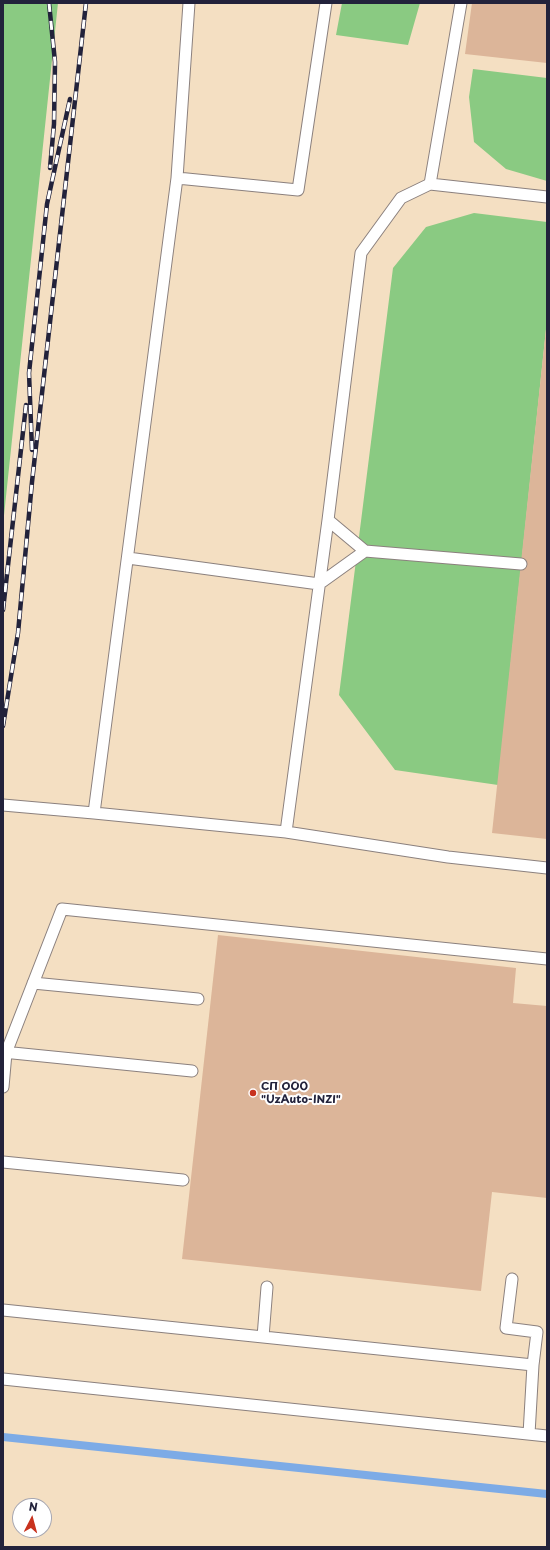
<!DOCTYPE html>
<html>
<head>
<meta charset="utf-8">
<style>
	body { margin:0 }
	#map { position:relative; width:550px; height:1550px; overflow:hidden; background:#f4dfc2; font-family:"Playpen Sans",sans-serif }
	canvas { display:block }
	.frame { position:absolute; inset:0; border:4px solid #22223b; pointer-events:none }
	.north { position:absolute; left:12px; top:1498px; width:40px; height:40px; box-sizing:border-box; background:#fff; border:1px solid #a7a7b1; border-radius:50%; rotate:6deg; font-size:11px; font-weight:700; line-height:16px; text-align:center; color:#22223b }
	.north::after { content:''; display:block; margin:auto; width:14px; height:18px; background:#c8321e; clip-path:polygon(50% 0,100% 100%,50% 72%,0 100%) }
</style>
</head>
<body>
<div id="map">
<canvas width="550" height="1550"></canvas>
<div class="frame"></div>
<div class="north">N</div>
</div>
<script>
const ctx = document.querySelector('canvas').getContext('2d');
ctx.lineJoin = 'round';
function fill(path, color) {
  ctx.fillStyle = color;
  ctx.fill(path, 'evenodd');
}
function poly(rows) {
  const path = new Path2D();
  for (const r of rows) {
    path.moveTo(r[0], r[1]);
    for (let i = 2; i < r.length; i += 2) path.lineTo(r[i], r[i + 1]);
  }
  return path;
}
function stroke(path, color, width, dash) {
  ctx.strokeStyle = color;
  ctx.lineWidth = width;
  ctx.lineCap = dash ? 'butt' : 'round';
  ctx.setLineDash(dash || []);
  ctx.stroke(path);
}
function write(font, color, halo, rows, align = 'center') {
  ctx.font = font + ' "Playpen Sans",sans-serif';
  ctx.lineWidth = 4;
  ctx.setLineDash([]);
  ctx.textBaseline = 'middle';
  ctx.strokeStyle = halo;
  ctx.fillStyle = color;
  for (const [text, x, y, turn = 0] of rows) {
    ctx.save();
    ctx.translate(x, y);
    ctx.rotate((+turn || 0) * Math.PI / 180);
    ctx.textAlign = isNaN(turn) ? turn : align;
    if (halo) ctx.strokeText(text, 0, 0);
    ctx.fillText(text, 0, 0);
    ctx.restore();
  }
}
const green = poly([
	[3,3,58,3,3,525],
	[342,3,420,3,408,45,336,35],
	[473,69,547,78,547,181,506,169,474,142,469,97],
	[474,213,547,222,547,320,498,785,395,770,339,695,393,268,426,227]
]);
const stream = poly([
	[3,1437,547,1494]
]);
const building = poly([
	[472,3,547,3,547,63,465,54],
	[546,329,547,329,547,839,492,833],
	[218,935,516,968,513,1003,547,1006,547,1198,492,1192,481,1291,182,1259]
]);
const service = poly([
	[461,3,430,184,547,197],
	[177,178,189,3],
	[430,184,401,198,361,253,328,520,286,832,448,857,547,868],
	[365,551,521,564],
	[128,558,319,584,365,551,328,520],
	[3,805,94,813,177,178,298,190,326,3],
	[94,813,286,832],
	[33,983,198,999],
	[3,1052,192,1071],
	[3,1087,6,1053,62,909,547,959],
	[3,1162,183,1180],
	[512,1279,506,1328,537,1332,533,1365],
	[3,1310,533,1365,529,1434],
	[263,1337,267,1287],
	[3,1379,547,1436]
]);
const rail = poly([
	[49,3,55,62,54,124,50,168],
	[32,450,29,373,47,204,70,99],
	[3,610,26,405],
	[3,726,18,633,32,482,86,3]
]);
const markers = [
	[253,1093,4,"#c8321e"]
];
const poiNames = [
	["СП ООО",261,1087],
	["\"UzAuto-INZI\"",261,1100]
];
fill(green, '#8aca82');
stroke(stream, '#7dabe6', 8);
fill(building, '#dcb599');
stroke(service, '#8b807e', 13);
stroke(service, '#fff', 11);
stroke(rail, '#22223b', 4.5);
stroke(rail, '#fff', 3, [9]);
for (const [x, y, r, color] of markers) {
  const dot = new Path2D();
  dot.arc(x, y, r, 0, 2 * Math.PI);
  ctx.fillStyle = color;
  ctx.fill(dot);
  stroke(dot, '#fff', 1.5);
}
write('bold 11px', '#22223b', '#fff', poiNames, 'left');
</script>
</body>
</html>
